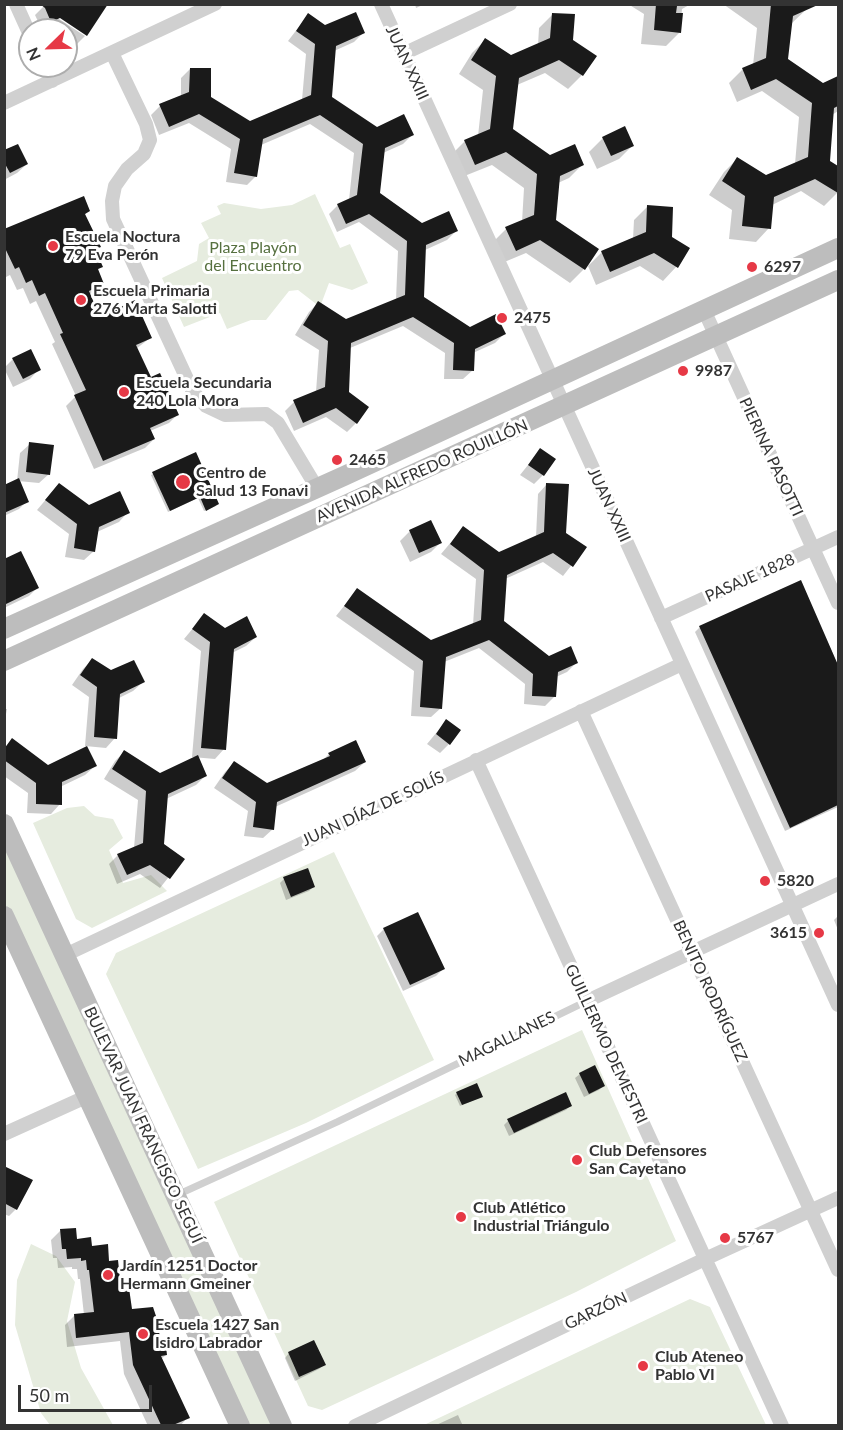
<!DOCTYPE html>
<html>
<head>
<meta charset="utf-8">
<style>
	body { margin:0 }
	#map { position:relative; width:843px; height:1430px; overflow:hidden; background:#fff; font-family:Lato,sans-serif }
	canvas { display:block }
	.frame { position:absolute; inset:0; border:6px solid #333; pointer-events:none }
	.north { position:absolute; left:18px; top:18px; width:60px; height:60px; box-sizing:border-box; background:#fff; border:2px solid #adadad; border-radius:50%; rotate:247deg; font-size:16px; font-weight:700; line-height:24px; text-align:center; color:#333 }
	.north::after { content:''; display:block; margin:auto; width:21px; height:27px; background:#e63946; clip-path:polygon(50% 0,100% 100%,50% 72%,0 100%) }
	.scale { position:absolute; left:18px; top:1385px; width:134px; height:27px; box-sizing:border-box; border:3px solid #333; border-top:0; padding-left:8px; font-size:18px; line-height:21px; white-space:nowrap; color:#333; -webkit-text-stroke:4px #fff; paint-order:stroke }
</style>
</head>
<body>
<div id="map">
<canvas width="843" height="1430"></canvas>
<div class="frame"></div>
<div class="north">N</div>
<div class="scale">50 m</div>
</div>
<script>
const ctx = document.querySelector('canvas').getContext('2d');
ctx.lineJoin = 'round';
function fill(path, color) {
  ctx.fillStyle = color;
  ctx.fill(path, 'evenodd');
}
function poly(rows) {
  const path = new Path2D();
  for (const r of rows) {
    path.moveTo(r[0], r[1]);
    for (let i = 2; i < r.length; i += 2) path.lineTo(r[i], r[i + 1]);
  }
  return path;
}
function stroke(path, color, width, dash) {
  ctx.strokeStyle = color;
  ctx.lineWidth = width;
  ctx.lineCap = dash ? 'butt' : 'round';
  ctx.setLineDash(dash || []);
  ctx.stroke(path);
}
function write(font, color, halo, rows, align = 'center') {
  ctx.font = font + ' Lato,sans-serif';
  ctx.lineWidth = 6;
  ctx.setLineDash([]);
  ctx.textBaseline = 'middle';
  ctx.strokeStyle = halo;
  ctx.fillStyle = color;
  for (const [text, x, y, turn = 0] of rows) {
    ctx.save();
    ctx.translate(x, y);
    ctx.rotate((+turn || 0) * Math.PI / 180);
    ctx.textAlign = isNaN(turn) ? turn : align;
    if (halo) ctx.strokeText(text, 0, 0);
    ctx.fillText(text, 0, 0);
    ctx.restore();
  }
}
const green = poly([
	[315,194,340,248,350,244,368,283,352,290,329,283,320,307,298,290,289,291,266,320,251,320,227,329,220,313,184,327,162,278,197,261,199,244,209,238,201,223,221,214,217,206,224,203,261,209,292,205],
	[84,806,95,816,113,819,123,838,109,850,123,883,151,875,167,891,92,928,76,919,33,823,67,808],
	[4,824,282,1425,240,1425,5,916],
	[334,852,434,1060,306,1123,198,1169,106,974,116,953],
	[582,1030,676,1241,576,1292,322,1410,308,1406,214,1202],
	[31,1244,56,1256,75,1282,67,1321,81,1368,113,1425,50,1425,41,1413,15,1325,17,1280],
	[690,1299,710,1307,766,1425,424,1425]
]);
const shadow = poly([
	[415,4,425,4,416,8],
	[628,4,691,4,682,9,680,32,666,46,641,44,644,14],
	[723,4,812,4,791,24,787,60,823,85,838,78,838,111,832,115,828,162,838,168,838,192,824,206,801,191,772,205,769,228,756,242,729,239,732,210,709,195,724,172,737,159,766,177,795,164,799,117,762,91,737,102,729,83,742,70,753,65,757,28],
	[44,6,54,12,53,15,85,36,77,44,66,37,66,30,55,30,50,26,42,30,35,15],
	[553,14,572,40,595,56,582,75,568,89,545,73,517,85,512,130,549,157,582,165,569,178,558,183,554,221,597,250,583,270,570,283,526,253,502,263,493,242,506,229,522,222,524,188,492,165,462,177,452,154,465,141,478,136,483,90,459,74,472,53,485,40,511,57,538,45,539,28],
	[308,15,325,26,363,33,354,42,334,51,330,97,376,128,412,135,403,144,383,153,378,193,422,225,456,231,447,240,425,250,423,298,470,328,504,334,495,343,473,353,473,370,463,379,444,379,445,353,403,326,350,348,347,393,356,423,347,432,326,417,294,431,285,411,294,402,316,392,319,350,295,335,309,312,318,303,346,321,396,300,398,251,359,222,337,232,329,214,338,205,349,200,354,153,310,124,261,145,256,176,247,185,226,182,231,149,189,123,159,135,151,115,160,106,181,97,181,78,190,69,210,98,249,123,302,100,306,54,288,41],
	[625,128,633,145,619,159,597,169,589,152,603,138],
	[4,152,27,164,17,173,4,180],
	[648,206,670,238,688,249,676,267,663,281,640,266,596,285,588,266,602,252,633,239,634,220],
	[88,211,84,215,99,247,94,251,101,266,97,271,103,284,89,295,99,319,150,338,136,349,150,379,177,415,169,423,150,431,154,439,145,448,94,469,66,406,76,396,52,344,55,342,36,301,30,304,23,288,17,290,10,275,6,277,4,273,4,231],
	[13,359,39,369,30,379,13,387,4,368],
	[30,444,49,474,39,483,18,481,27,501,19,509,4,516,4,487,17,481,20,453],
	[540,450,543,475,534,484,520,475],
	[195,454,216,506,204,511,198,498,168,512,151,475],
	[59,484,89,507,128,512,119,522,97,532,94,551,84,560,65,557,69,534,37,510],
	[547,484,565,534,585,548,563,576,543,562,505,579,503,622,549,657,576,663,567,672,556,677,555,696,545,706,524,704,525,684,479,648,444,662,441,708,431,717,411,716,414,671,336,616,357,590,430,641,473,625,476,579,441,554,463,528,499,554,536,537,538,494],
	[410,531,440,543,431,552,410,562,400,541],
	[4,561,37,588,29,596,4,608],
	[800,582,838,665,838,807,785,831,695,632,699,628],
	[204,615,224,630,256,637,246,646,232,653,224,749,215,759,192,757,201,651,184,639],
	[92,660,111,672,143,682,133,691,119,698,115,738,106,748,85,746,89,697,72,685,83,669],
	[4,709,7,709,4,724],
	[446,721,449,744,440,753,427,744],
	[4,748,48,767,95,766,85,775,60,787,60,804,51,814,27,813,28,793,4,776],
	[124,752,159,774,205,776,196,785,166,799,163,844,183,859,160,888,140,874,117,884,109,864,118,855,134,848,138,800,104,779,115,761],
	[329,754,365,762,355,771,275,807,273,829,263,838,244,836,248,811,214,788,225,772,234,763,267,785,322,761],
	[284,879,313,887,309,891,286,900,280,883],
	[838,916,838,930,834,920],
	[384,929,443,969,436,976,403,991,377,936],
	[580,1074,603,1086,599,1090,584,1097,575,1078],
	[457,1093,479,1098,460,1106,455,1095],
	[570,1106,566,1110,509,1136,504,1125,508,1121],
	[4,1167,16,1209,9,1216,4,1214],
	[60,1231,91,1247,108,1262,130,1311,158,1340,166,1355,161,1359,188,1417,180,1426,148,1426,124,1374,120,1341,67,1347,65,1325,74,1316,84,1315,80,1279,78,1279,77,1269,72,1269,72,1267,58,1268,57,1258,53,1258,51,1240],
	[289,1353,324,1365,319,1369,295,1381,285,1358],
	[458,1415,463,1426,434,1426]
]);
const building = poly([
	[40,4,108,4,87,36,60,18,51,22,45,8],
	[656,4,677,6,676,13,683,13,681,33,654,30],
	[771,4,820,4,793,16,788,59,823,83,838,76,838,106,834,108,830,161,838,166,838,193,815,179,774,197,771,229,742,226,745,196,722,181,737,157,766,175,808,157,812,103,776,79,751,90,742,68,766,58],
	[356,12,365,33,336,46,332,97,377,127,404,114,414,135,385,148,380,193,422,223,449,211,458,231,426,245,424,297,470,327,496,314,506,334,475,349,474,371,453,370,454,343,413,317,351,343,349,392,369,407,357,424,336,408,303,423,293,400,325,387,328,341,303,325,318,301,346,319,405,295,407,241,369,214,346,224,337,204,357,195,363,144,320,115,263,139,257,177,234,173,240,139,199,114,169,127,159,104,189,92,190,68,211,68,211,97,250,121,311,95,315,44,296,31,308,13,325,25],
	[552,13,575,14,573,40,597,56,583,76,559,60,519,78,513,129,550,155,575,144,584,165,560,176,556,220,599,249,585,270,540,240,516,251,505,227,534,215,537,174,506,152,475,165,464,140,490,129,496,76,471,60,485,38,511,55,550,38],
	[625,126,634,146,611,156,602,137],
	[18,144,28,164,10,173,4,162,4,150],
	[84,196,90,211,85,214,101,247,95,249,103,267,98,269,104,284,89,291,100,317,135,300,152,338,136,345,151,377,160,373,179,415,150,428,155,439,103,461,74,395,86,390,60,334,63,333,45,293,39,296,32,280,26,283,19,267,15,269,4,246,4,229],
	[647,205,673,207,672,237,690,248,678,268,654,253,610,272,601,251,646,232],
	[31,349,41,370,23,379,12,358],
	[29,442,54,445,50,475,26,472],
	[540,448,556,459,544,476,528,465],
	[196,452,219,504,206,511,200,497,170,511,152,472],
	[19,478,29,502,4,513,4,485],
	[59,483,89,505,120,491,130,513,99,527,95,552,74,548,77,524,45,500],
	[546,483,569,484,566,533,587,547,573,567,553,553,507,575,504,621,549,656,571,646,578,663,558,672,556,697,532,696,533,674,489,640,446,657,442,709,420,707,423,661,344,606,357,588,431,640,481,620,484,570,450,544,463,526,499,552,544,532],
	[431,520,442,543,419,553,409,530],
	[21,551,39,588,4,605,4,559],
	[801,580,838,665,838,805,790,828,699,626],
	[204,613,225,628,247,616,257,637,234,649,226,750,201,748,210,642,192,629],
	[92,658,111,670,134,660,145,682,120,694,117,739,94,737,97,687,80,675],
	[446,719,461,730,450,745,436,734],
	[12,738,48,765,87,746,97,766,62,782,62,805,36,804,36,783,4,760,4,749],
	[356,740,366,762,277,802,274,830,253,827,256,802,222,778,234,761,267,783,330,756,328,753],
	[124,750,160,773,198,755,207,776,168,794,164,844,185,859,170,879,150,865,127,875,117,854,143,843,146,791,112,769],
	[308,868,315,887,291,897,283,877],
	[418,912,445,969,410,985,383,928],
	[595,1065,605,1086,589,1094,579,1073],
	[477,1083,483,1097,462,1105,456,1092],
	[566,1092,572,1106,514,1133,507,1119],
	[4,1166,33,1180,17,1210,4,1203],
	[76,1228,77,1239,91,1237,92,1246,108,1244,109,1261,118,1260,121,1289,129,1288,132,1309,153,1307,158,1322,160,1339,165,1338,167,1355,161,1356,190,1418,173,1425,161,1425,133,1365,129,1332,76,1338,74,1314,94,1312,89,1270,87,1270,86,1260,81,1261,81,1258,67,1259,66,1249,62,1249,60,1229],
	[314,1340,326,1365,299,1377,288,1352]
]);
const lane = poly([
	[177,1195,337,1122,587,1001]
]);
const street = poly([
	[16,4,30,35],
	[381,4,838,1005],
	[112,53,146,124,150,140,144,154,127,169,115,186,112,201,113,219,193,392,206,406,225,415,266,414,278,423,317,488],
	[403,54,510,4],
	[45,66,52,81],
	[4,103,215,4],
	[704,310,838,603],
	[661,618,838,537],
	[581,711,838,1270],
	[476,760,782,1426],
	[65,955,682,664],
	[587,1001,838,884],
	[4,1134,88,1096],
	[355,1426,705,1259,838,1198]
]);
const secondary = poly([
	[4,629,344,476,838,248],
	[4,661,838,280],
	[4,824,282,1426],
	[4,916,240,1426]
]);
const markers = [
	[53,246,6,"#e63946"],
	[752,267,6,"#e63946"],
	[81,300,6,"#e63946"],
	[502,318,6,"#e63946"],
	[683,371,6,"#e63946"],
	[124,392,6,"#e63946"],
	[337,460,6,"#e63946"],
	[183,482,8,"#e63946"],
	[765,881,6,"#e63946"],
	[819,933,6,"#e63946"],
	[577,1160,6,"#e63946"],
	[461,1217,6,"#e63946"],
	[725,1238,6,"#e63946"],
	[108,1275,6,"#e63946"],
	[143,1334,6,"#e63946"],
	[643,1366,6,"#e63946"]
];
const streetNames = [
	["JUAN XXIII",407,63,65],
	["PIERINA PASOTTI",771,457,65],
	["AVENIDA ALFREDO ROUILLÓN",422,471,-24],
	["JUAN XXIII",609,505,65],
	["PASAJE 1828",750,578,-24],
	["JUAN DÍAZ DE SOLÍS",373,809,-25],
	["BENITO RODRÍGUEZ",710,991,65],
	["MAGALLANES",507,1039,-26],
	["GUILLERMO DEMESTRI",606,1044,65],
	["BULEVAR JUAN FRANCISCO SEGUÍ",143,1125,65],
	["GARZÓN",596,1311,-25]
];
const poiNames = [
	["Escuela Noctura",65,237],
	["79 Eva Perón",65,255],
	["6297",764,267],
	["Escuela Primaria",93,291],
	["276 Marta Salotti",93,309],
	["2475",514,318],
	["9987",695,371],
	["Escuela Secundaria",136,383],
	["240 Lola Mora",136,401],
	["2465",349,460],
	["Centro de",196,473],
	["Salud 13 Fonavi",196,491],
	["5820",777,881],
	["3615",807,933,"right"],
	["Club Defensores",589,1151],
	["San Cayetano",589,1169],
	["Club Atlético",473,1208],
	["Industrial Triángulo",473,1226],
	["5767",737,1238],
	["Jardín 1251 Doctor",120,1266],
	["Hermann Gmeiner",120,1284],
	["Escuela 1427 San",155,1325],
	["Isidro Labrador",155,1343],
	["Club Ateneo",655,1357],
	["Pablo VI",655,1375]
];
const parkNames = [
	["Plaza Playón",253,248],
	["del Encuentro",253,266]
];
fill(green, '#e6ecdf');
fill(shadow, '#0003');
fill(building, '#1a1a1a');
stroke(lane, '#d0d0d0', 7);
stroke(street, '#d0d0d0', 14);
stroke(secondary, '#bdbdbd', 20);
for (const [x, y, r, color] of markers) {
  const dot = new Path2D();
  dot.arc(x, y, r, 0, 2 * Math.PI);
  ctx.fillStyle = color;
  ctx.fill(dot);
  stroke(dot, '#fff', 2);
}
write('16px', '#333', '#fff', streetNames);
write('bold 16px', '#333', '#fff', poiNames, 'left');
write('16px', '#56703f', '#fff', parkNames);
</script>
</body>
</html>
